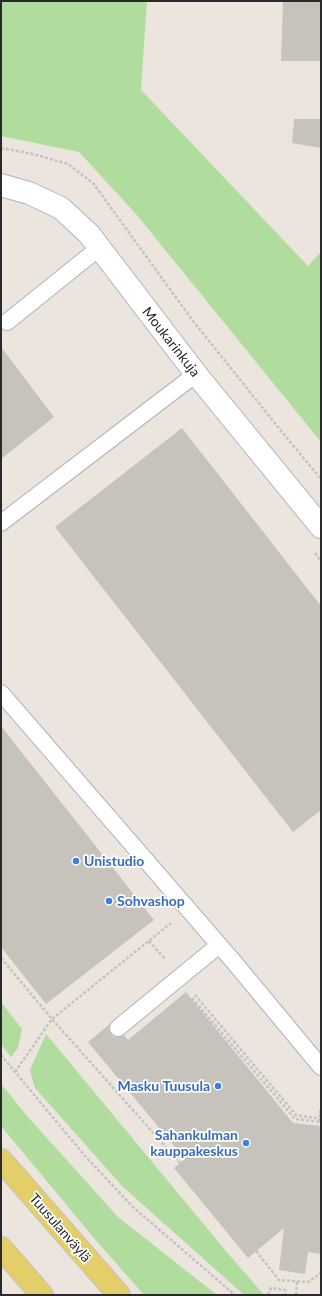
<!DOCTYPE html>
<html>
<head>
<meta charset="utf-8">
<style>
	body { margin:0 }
	#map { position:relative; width:322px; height:1296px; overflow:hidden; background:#ebe5dd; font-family:Lato,sans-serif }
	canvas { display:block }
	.frame { position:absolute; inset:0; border:2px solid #2a2a2a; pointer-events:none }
</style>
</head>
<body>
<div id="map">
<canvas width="322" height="1296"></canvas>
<div class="frame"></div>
</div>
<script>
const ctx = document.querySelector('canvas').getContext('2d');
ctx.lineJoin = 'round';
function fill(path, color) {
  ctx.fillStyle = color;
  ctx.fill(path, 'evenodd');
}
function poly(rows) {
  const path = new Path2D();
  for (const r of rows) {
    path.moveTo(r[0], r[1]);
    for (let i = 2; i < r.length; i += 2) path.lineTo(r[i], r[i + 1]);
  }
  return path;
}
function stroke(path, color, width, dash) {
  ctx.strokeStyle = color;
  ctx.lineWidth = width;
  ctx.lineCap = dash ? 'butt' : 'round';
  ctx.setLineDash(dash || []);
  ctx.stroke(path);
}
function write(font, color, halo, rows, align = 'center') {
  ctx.font = font + ' Lato,sans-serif';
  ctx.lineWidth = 3.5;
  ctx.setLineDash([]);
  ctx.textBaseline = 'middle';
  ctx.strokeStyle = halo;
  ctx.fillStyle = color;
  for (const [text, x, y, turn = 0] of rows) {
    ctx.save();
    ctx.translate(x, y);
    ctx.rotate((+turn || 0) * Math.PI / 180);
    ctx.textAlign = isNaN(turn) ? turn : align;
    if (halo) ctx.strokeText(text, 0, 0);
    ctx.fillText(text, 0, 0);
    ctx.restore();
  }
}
const green = poly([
	[1,1,147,1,141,90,308,266,321,252,321,442,136,214,79,152,1,136],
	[1,1002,22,1029,18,1048,11,1057,1,1044],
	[46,1034,226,1251,264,1295,244,1295,122,1186,35,1088,30,1070],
	[1,1084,28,1117,118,1217,217,1295,144,1295,99,1244,1,1126]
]);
const building = poly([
	[283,1,321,1,321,61,281,61],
	[294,119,321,119,321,148,292,143],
	[1,347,54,417,1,459],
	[182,428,321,606,321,810,293,832,55,527],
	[1,726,154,920,46,1004,1,947],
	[186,992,293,1123,321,1126,321,1254,308,1252,305,1274,279,1270,284,1228,248,1258,174,1168,185,1159,88,1042,109,1025,109,1030,111,1034,114,1037,119,1037,124,1035,128,1040]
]);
const path = poly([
	[1,148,33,154,68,164,93,183,193,321,286,437,321,479],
	[315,553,321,561],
	[149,941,165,959],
	[1,958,52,1019,180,1163],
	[195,995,296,1115,321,1119],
	[192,998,295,1119,321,1122],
	[1,1055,85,1156,134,1208,235,1295],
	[15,1072,52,1019,171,923],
	[320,1113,321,1108],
	[256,1251,279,1280,308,1282,321,1273],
	[268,1295,271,1288,285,1290,285,1295],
	[296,1295,297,1282]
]);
const lane = poly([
	[7,322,99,248],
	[1,523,196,374],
	[1,693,233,961,321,1067],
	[118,1028,219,945]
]);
const street = poly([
	[1,185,29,193,61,208,89,234,196,374,321,527]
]);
const primary = poly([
	[1,1160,119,1295],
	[1,1248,42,1295]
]);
const pathBridge = poly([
	[319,1122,320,1113]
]);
const markers = [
	[76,861,4,"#3f7fe0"],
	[109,901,4,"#3f7fe0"],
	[218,1086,4,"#3f7fe0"],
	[246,1143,4,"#3f7fe0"]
];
const streetNames = [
	["Moukarinkuja",171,342,52],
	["Tuusulanväylä",60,1228,49]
];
const shopNames = [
	["Unistudio",84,861],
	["Sohvashop",117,901],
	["Masku Tuusula",210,1086,"right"],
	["Sahankulman",238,1135,"right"],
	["kauppakeskus",238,1151,"right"]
];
fill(green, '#b0dc9e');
fill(building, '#c6c2bc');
stroke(lane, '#b0b2bc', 18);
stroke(street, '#b0b2bc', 24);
stroke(primary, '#c3c3c3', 24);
stroke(path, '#c3c3c3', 2.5, [3, 2]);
stroke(lane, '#fff', 16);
stroke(street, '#fff', 22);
stroke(primary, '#e4ce69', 22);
stroke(pathBridge, '#c3c3c3', 2.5, [3, 2]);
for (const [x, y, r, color] of markers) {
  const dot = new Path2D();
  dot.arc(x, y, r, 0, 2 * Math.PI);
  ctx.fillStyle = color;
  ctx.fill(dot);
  stroke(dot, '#fff', 1.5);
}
write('14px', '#2a2a2a', '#fff', streetNames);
write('bold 14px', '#366cbe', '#fff', shopNames, 'left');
</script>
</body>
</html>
